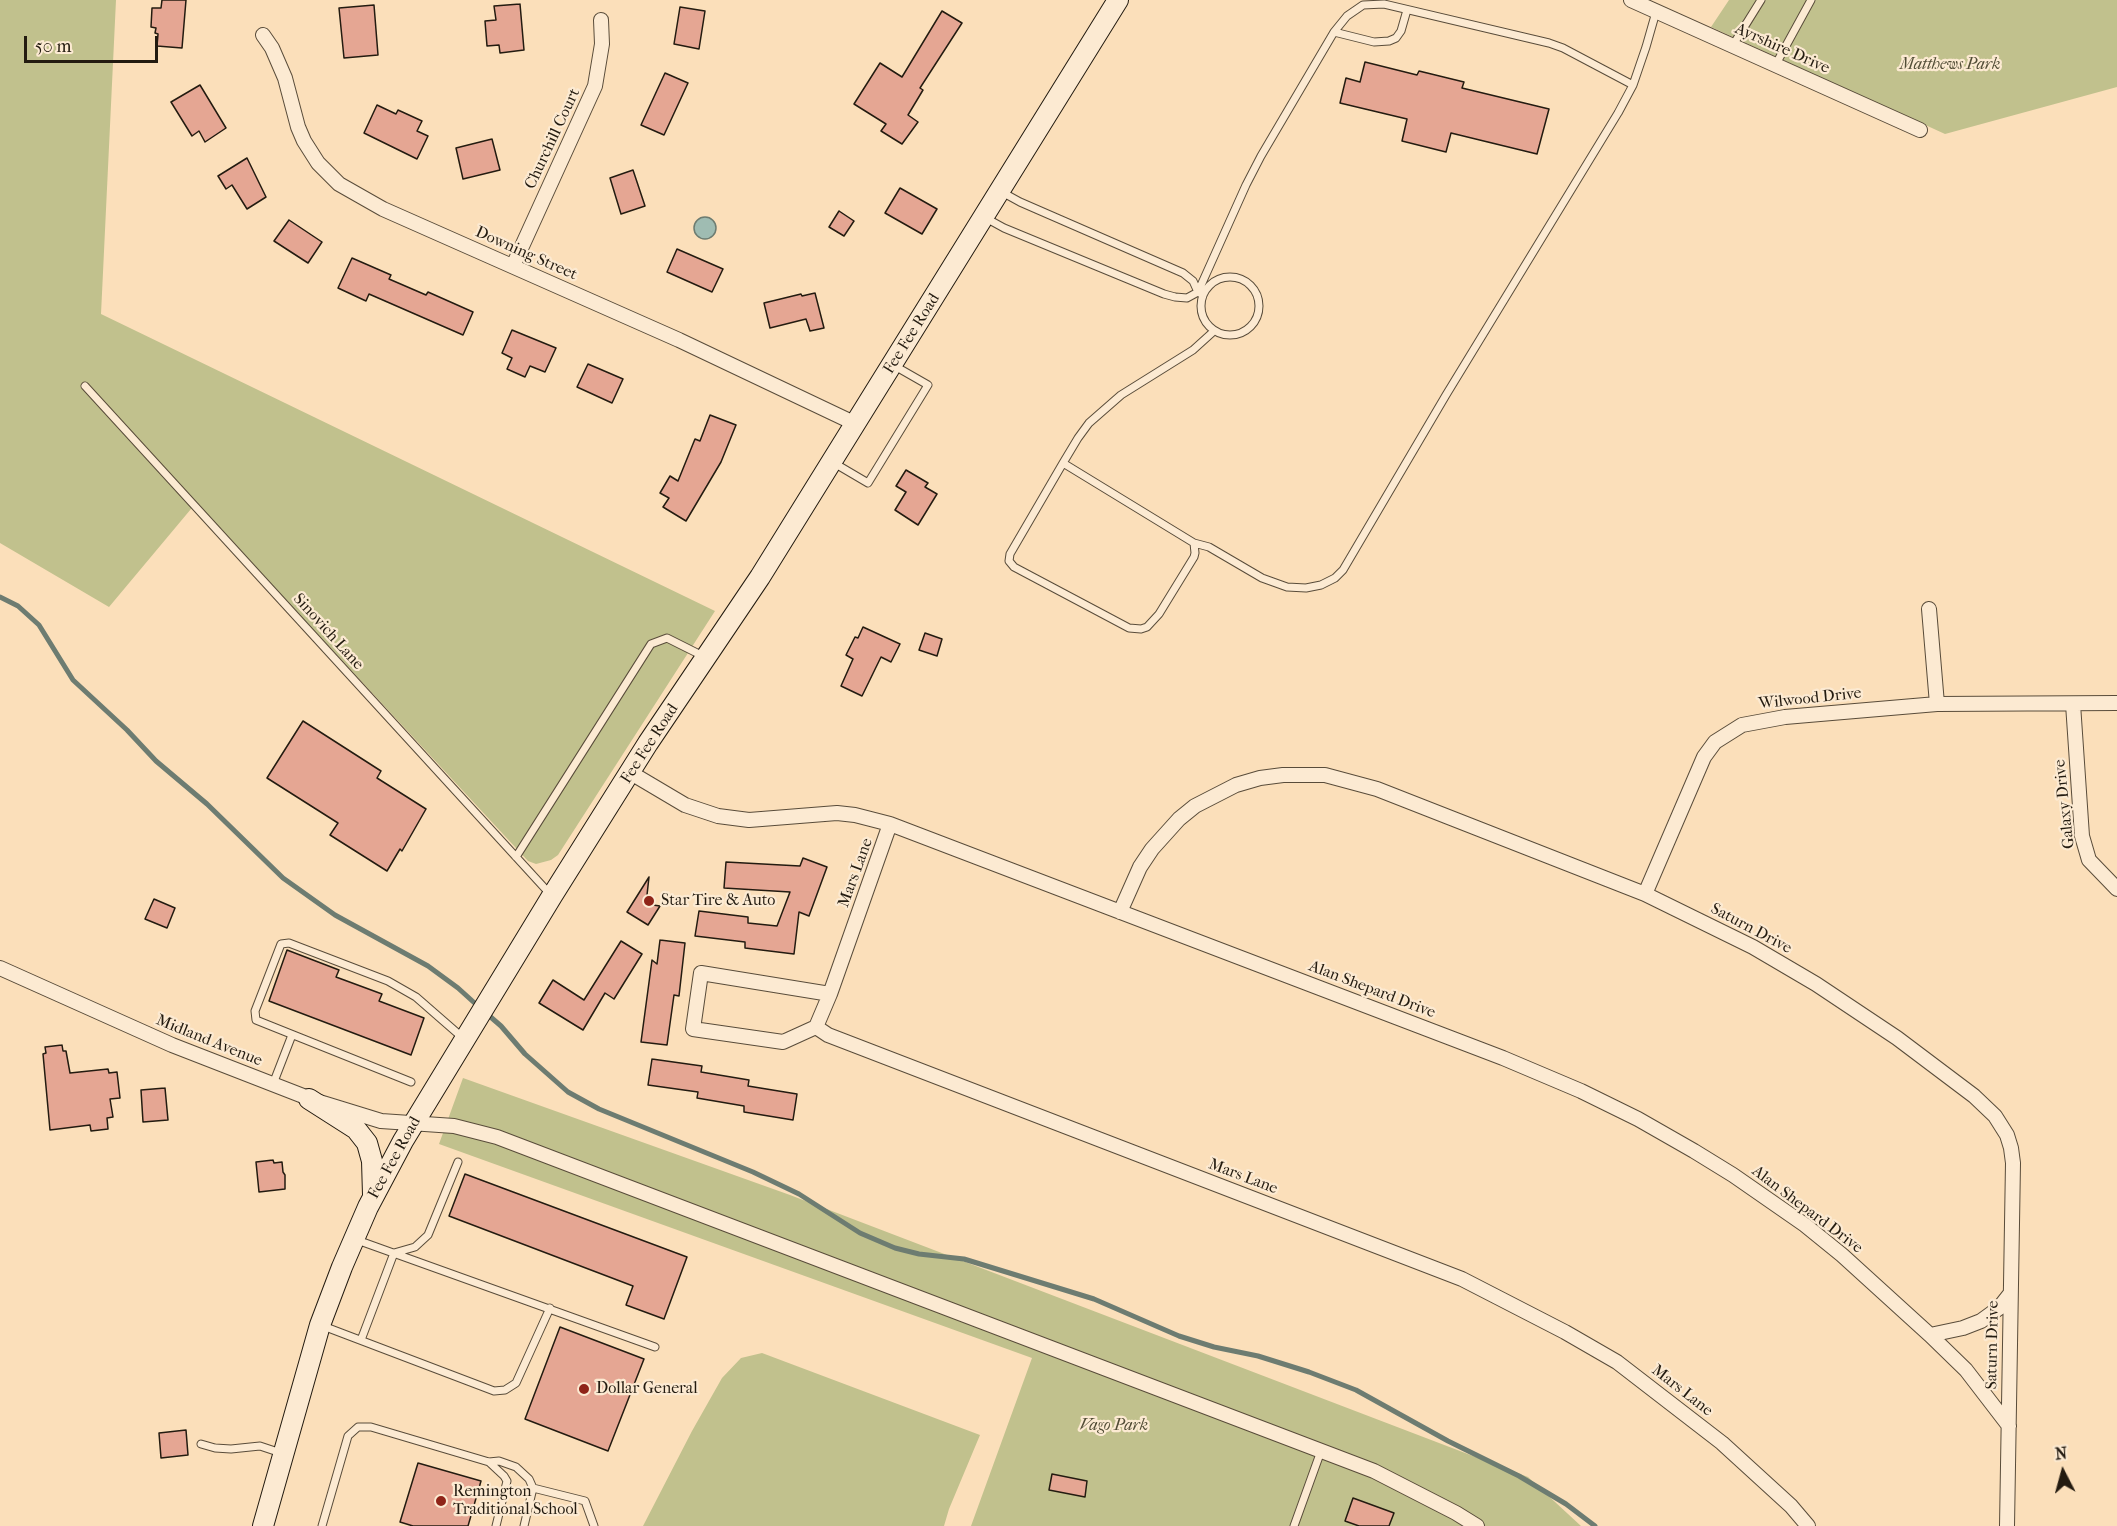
<!DOCTYPE html>
<html>
<head>
<meta charset="utf-8">
<style>
	body { margin:0 }
	#map { position:relative; width:2117px; height:1526px; overflow:hidden; background:#fbdfba; font-family:"IM FELL French Canon",serif }
	canvas { display:block }
	.north { position:absolute; left:2033px; top:1442px; width:60px; height:60px; -webkit-text-stroke:4px #fcead2; paint-order:stroke; rotate:354deg; font-size:16px; font-weight:700; line-height:24px; text-align:center; color:#231b10 }
	.north::after { content:''; display:block; margin:auto; width:21px; height:27px; background:#231b10; clip-path:polygon(50% 0,100% 100%,50% 72%,0 100%) }
	.scale { position:absolute; left:24px; top:36px; width:134px; height:27px; box-sizing:border-box; border:3px solid #231b10; border-top:0; padding-left:8px; font-size:18px; line-height:21px; white-space:nowrap; color:#231b10; -webkit-text-stroke:4px #fcead2; paint-order:stroke }
</style>
</head>
<body>
<div id="map">
<canvas width="2117" height="1526"></canvas>
<div class="north">N</div>
<div class="scale">50 m</div>
</div>
<script>
const ctx = document.querySelector('canvas').getContext('2d');
ctx.lineJoin = 'round';
function fill(path, color) {
  ctx.fillStyle = color;
  ctx.fill(path, 'evenodd');
}
function poly(rows) {
  const path = new Path2D();
  for (const r of rows) {
    if (r.length === 3) {
      path.moveTo(r[0] + r[2], r[1]);
      path.arc(r[0], r[1], r[2], 0, 2 * Math.PI);
      continue;
    }
    path.moveTo(r[0], r[1]);
    for (let i = 2; i < r.length; i += 2) path.lineTo(r[i], r[i + 1]);
  }
  return path;
}
function stroke(path, color, width, dash) {
  ctx.strokeStyle = color;
  ctx.lineWidth = width;
  ctx.lineCap = dash ? 'butt' : 'round';
  ctx.setLineDash(dash || []);
  ctx.stroke(path);
}
function write(font, color, halo, rows, align = 'center') {
  ctx.font = font + ' "IM FELL French Canon",serif';
  ctx.lineWidth = 4.5;
  ctx.setLineDash([]);
  ctx.textBaseline = 'middle';
  ctx.strokeStyle = halo;
  ctx.fillStyle = color;
  for (const [text, x, y, turn = 0] of rows) {
    ctx.save();
    ctx.translate(x, y);
    ctx.rotate((+turn || 0) * Math.PI / 180);
    ctx.textAlign = isNaN(turn) ? turn : align;
    if (halo) ctx.strokeText(text, 0, 0);
    ctx.fillText(text, 0, 0);
    ctx.restore();
  }
}
const green = poly([
	[0,0,116,0,101,314,715,611,558,855,551,860,536,864,528,861,196,503,109,607,0,543],
	[1729,0,2117,0,2117,87,1945,134,1711,27],
	[463,1078,790,1195,1528,1477,1581,1526,971,1526,1032,1358,439,1144],
	[762,1353,980,1435,949,1509,944,1526,643,1526,692,1431,722,1378,741,1358]
]);
const water = poly([
	[705,228,11]
]);
const stream = poly([
	[0,597,18,606,39,625,73,680,127,730,156,761,207,804,283,878,335,915,428,966,458,988,479,1007],
	[486,1013,501,1026,525,1054,568,1092,599,1109,753,1172,799,1194,860,1233,895,1248,919,1254,964,1259,1094,1299,1179,1336,1214,1347,1258,1356,1309,1372,1356,1390,1448,1441,1519,1476,1566,1504,1595,1526]
]);
const building = poly([
	[162,0,186,0,182,48,157,46,158,34,155,33,156,28,151,27,152,8,161,8,162,0],
	[520,4,524,50,500,53,499,45,487,46,485,21,496,20,494,6,520,4],
	[374,5,378,55,344,58,339,8,374,5],
	[680,7,705,11,699,49,674,44,680,7],
	[942,11,962,23,920,88,923,90,908,115,918,122,902,144,881,131,886,124,854,104,880,63,902,77,942,11],
	[1365,62,1417,75,1419,71,1464,82,1462,88,1549,109,1537,154,1451,133,1446,152,1402,141,1407,119,1340,103,1346,78,1360,82,1365,62],
	[665,73,688,83,664,135,641,125,665,73],
	[200,85,226,128,205,142,199,131,192,136,171,102,200,85],
	[377,105,396,114,398,110,422,121,417,131,428,136,417,159,364,133,377,105],
	[492,139,500,170,463,179,456,148,492,139],
	[247,158,266,197,247,209,232,185,226,189,218,176,247,158],
	[633,170,645,206,621,214,610,178,633,170],
	[900,188,937,209,922,234,885,213,900,188],
	[839,211,854,221,844,236,829,227,839,211],
	[289,220,322,242,308,263,274,241,289,220],
	[677,249,723,269,712,292,667,272,677,249],
	[352,258,391,275,389,279,426,295,428,292,473,312,463,335,369,294,366,301,338,288,352,258],
	[815,293,824,328,810,331,806,319,770,328,764,303,801,294,802,296,815,293],
	[512,330,556,348,545,372,530,366,525,377,507,369,512,358,502,353,512,330],
	[588,364,623,379,612,403,577,387,588,364],
	[710,415,736,425,721,462,686,521,663,507,669,498,660,493,670,476,678,481,695,439,700,441,710,415],
	[906,470,928,483,925,487,937,494,918,525,895,510,906,492,896,486,906,470],
	[863,627,900,644,891,662,881,657,862,696,841,686,853,659,846,655,855,637,858,638,863,627],
	[925,633,942,639,937,656,919,650,925,633],
	[303,721,381,771,377,778,426,809,402,851,400,849,387,871,330,835,338,823,267,778,303,721],
	[803,858,827,867,809,916,799,912,794,954,745,948,745,942,695,936,699,911,748,917,748,923,777,926,790,892,724,888,726,862,800,866,803,858],
	[649,877,646,904,660,906,648,925,627,912,649,877],
	[154,899,175,908,167,928,145,919,154,899],
	[660,940,685,943,679,996,674,995,667,1045,641,1042,652,960,657,964,660,940],
	[621,941,642,954,614,999,605,993,583,1030,539,1003,553,980,584,1000,621,941],
	[287,950,339,970,336,977,382,994,379,1001,424,1018,411,1055,269,1001,287,950],
	[62,1045,63,1051,66,1051,70,1073,108,1069,109,1073,117,1072,120,1098,110,1099,113,1117,107,1118,108,1129,91,1131,90,1125,50,1130,43,1054,46,1053,45,1047,62,1045],
	[652,1059,702,1066,701,1072,749,1080,748,1086,797,1094,793,1120,744,1112,744,1106,697,1098,698,1092,648,1085,652,1059],
	[165,1088,168,1120,143,1122,141,1090,165,1088],
	[273,1160,274,1163,282,1162,283,1172,285,1175,285,1189,259,1192,256,1162,273,1160],
	[465,1174,687,1257,664,1319,626,1305,633,1286,449,1216,465,1174],
	[560,1327,644,1359,608,1451,525,1419,560,1327],
	[186,1430,188,1455,161,1458,159,1433,186,1430],
	[418,1463,481,1481,468,1526,413,1526,400,1522,418,1463],
	[1052,1474,1087,1481,1085,1497,1049,1490,1052,1474],
	[1353,1498,1394,1513,1389,1526,1359,1526,1345,1521,1353,1498]
]);
const lane = poly([
	[1334,32,1374,42,1389,41,1396,38,1401,31,1407,10],
	[1733,45,1761,0],
	[1776,64,1811,0],
	[1000,191,1020,202,1183,273,1193,281,1198,292,1203,295],
	[984,217,1004,228,1164,294,1175,297,1187,298,1198,292,1246,185,1261,156,1334,32,1347,16,1363,5,1384,4,1549,43,1563,48,1633,85],
	[1230,306,29],
	[85,386,550,894],
	[834,463,868,483,928,385,893,365],
	[1063,463,1194,543,1195,553,1194,557,1159,614,1147,627,1141,629,1129,628,1097,611,1014,567,1009,561,1010,554,1063,463,1078,438,1089,423,1121,395,1193,350,1214,331],
	[1194,543,1209,547,1262,578,1287,587,1306,588,1321,585,1335,578,1343,570,1446,395,1618,113,1633,85,1646,47,1656,12],
	[516,857,651,644,667,638,705,657],
	[411,1082,256,1020,255,1011,281,944,289,943,388,981,416,997,463,1038],
	[273,1084,292,1035],
	[357,1240,655,1347],
	[323,1326,494,1391,505,1390,516,1383,550,1308],
	[361,1340,394,1253,415,1247,428,1235,458,1162],
	[201,1444,215,1448,231,1449,260,1446,281,1453],
	[489,1462,504,1476,507,1481,496,1526],
	[533,1488,585,1501,594,1526],
	[322,1526,348,1436,358,1427,371,1427,489,1462,499,1461,516,1467,529,1479,533,1488,524,1526],
	[1294,1526,1321,1451]
]);
const street = poly([
	[1631,0,1920,130],
	[263,35,272,48,285,78,298,127,304,141,318,163,339,184,383,209,679,340,856,424],
	[513,266,595,86,602,44,601,20],
	[1929,609,1937,704],
	[2073,704,2082,836,2089,860,2117,889],
	[631,773,685,805,718,816,749,820,837,813,855,815,890,824,1503,1058,1581,1091,1638,1119,1694,1151,1733,1175,1805,1225,1842,1255,1930,1335,1966,1370,2009,1426],
	[890,824,830,994,816,1027,828,1035,1462,1279,1565,1332,1617,1362,1722,1443,1791,1506,1808,1526],
	[1645,894,1704,757,1715,742,1742,725,1785,717,1937,704,2117,703],
	[1120,912,1140,867,1152,849,1179,819,1195,806,1236,785,1260,778,1283,775,1325,775,1377,789,1645,894,1753,947,1816,984,1897,1038,1974,1096,1995,1116,2007,1135,2011,1148,2013,1163,2007,1526],
	[0,968,172,1045,316,1101,381,1121,454,1126,497,1137,1374,1471,1456,1513,1477,1526],
	[816,1027,783,1042,693,1029,701,973,830,994],
	[1930,1335,1963,1328,1981,1321,1999,1308,2010,1294]
]);
const secondary = poly([
	[309,1099,356,1129,367,1143,372,1161,373,1195],
	[263,1526,320,1325,342,1267,368,1207,403,1141,552,896,648,743,760,577,1118,0]
]);
const markers = [
	[649,901,6,"#8f2418"],
	[584,1389,6,"#8f2418"],
	[441,1501,6,"#8f2418"]
];
const streetNames = [
	["Ayrshire Drive",1782,49,24],
	["Churchill Court",553,139,-65],
	["Downing Street",526,254,24],
	["Fee Fee Road",912,334,-58],
	["Sinovich Lane",328,632,48],
	["Wilwood Drive",1810,699,-6],
	["Fee Fee Road",650,744,-57],
	["Galaxy Drive",2065,804,-96],
	["Mars Lane",856,873,-70],
	["Saturn Drive",1751,929,28],
	["Alan Shepard Drive",1372,990,21],
	["Midland Avenue",209,1041,22],
	["Fee Fee Road",395,1158,-61],
	["Mars Lane",1243,1177,21],
	["Alan Shepard Drive",1807,1210,37],
	["Saturn Drive",1993,1345,-89],
	["Mars Lane",1682,1391,38]
];
const parkNames = [
	["Matthews Park",1950,65],
	["Vago Park",1114,1426]
];
const poiNames = [
	["Star Tire & Auto",661,901],
	["Dollar General",596,1389],
	["Remington",453,1492],
	["Traditional School",453,1510]
];
fill(green, '#c1c18d');
fill(water, '#9fbcb2');
stroke(water, '#6d7c71', 1.5);
stroke(stream, '#6d7c71', 5);
fill(building, '#e5a693');
stroke(building, '#231b10', 1.5);
stroke(lane, '#594c3a', 9);
stroke(street, '#594c3a', 16);
stroke(secondary, '#231b10', 22);
stroke(lane, '#fcead2', 7);
stroke(street, '#fcead2', 14);
stroke(secondary, '#fcead2', 20);
for (const [x, y, r, color] of markers) {
  const dot = new Path2D();
  dot.arc(x, y, r, 0, 2 * Math.PI);
  ctx.fillStyle = color;
  ctx.fill(dot);
  stroke(dot, '#fcead2', 2);
}
write('16px', '#231b10', '#fcead2', streetNames);
write('italic 16px', '#524d36', '#fcead2', parkNames);
write('16px', '#231b10', '#fcead2', poiNames, 'left');
</script>
</body>
</html>
